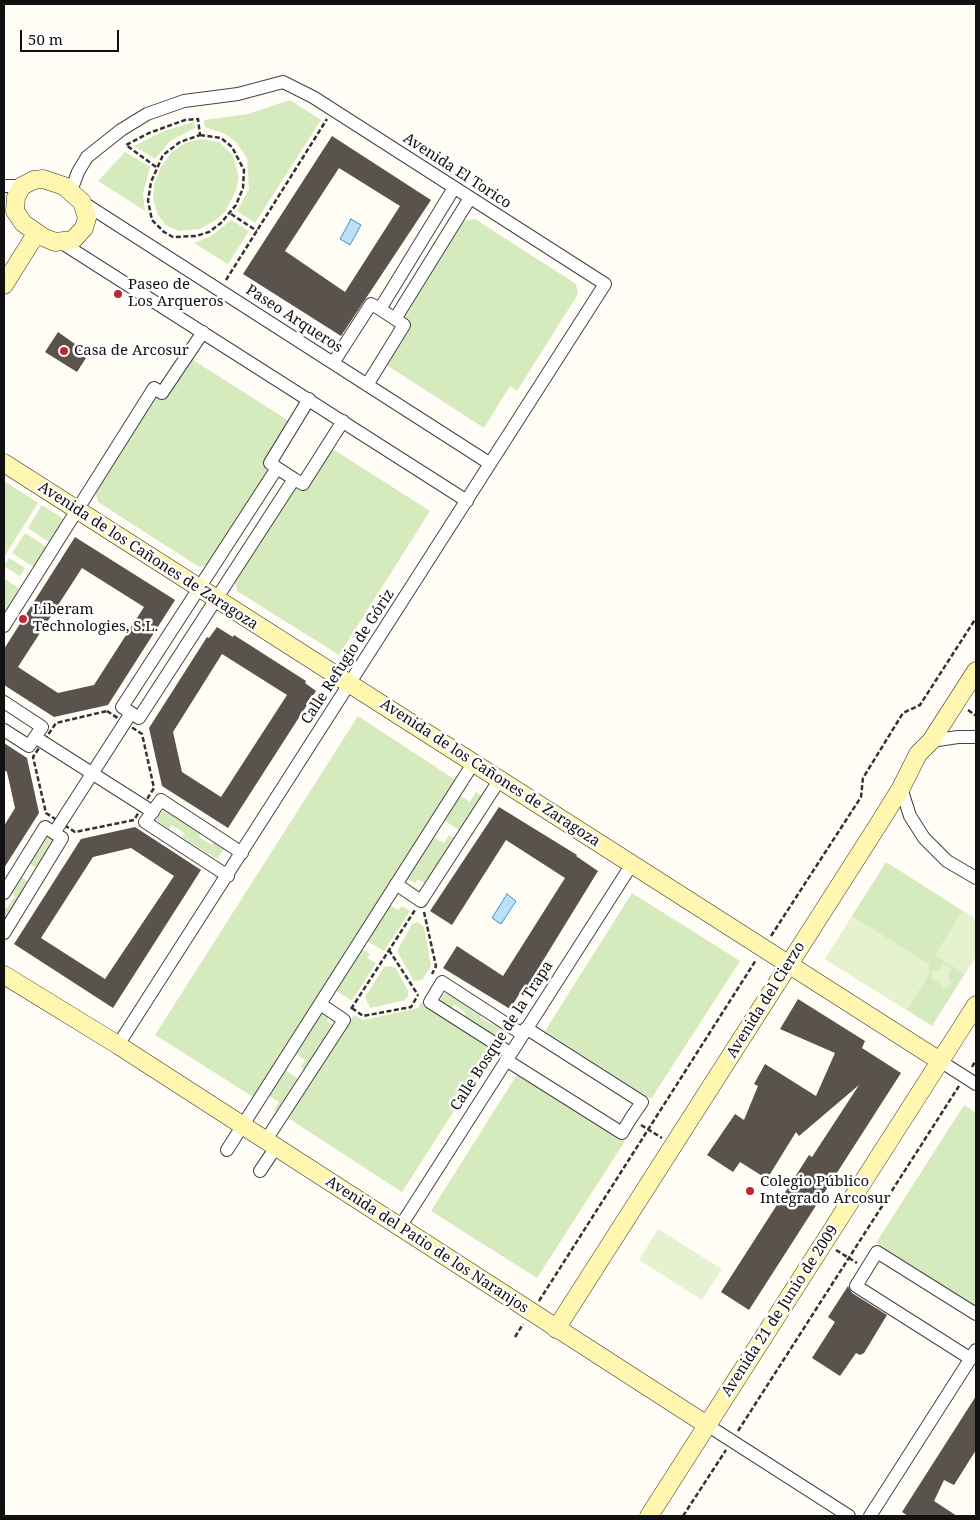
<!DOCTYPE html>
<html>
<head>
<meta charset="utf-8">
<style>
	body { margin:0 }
	#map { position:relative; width:980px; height:1520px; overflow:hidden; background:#fffdf5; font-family:"Noto Serif",serif }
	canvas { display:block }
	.frame { position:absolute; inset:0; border:5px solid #111; pointer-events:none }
	.scale { position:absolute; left:20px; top:30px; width:99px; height:22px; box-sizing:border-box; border:2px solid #111; border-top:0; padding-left:6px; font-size:15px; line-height:18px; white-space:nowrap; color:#111; -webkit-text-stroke:4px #fff; paint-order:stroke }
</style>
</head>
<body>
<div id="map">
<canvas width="980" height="1520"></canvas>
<div class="frame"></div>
<div class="scale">50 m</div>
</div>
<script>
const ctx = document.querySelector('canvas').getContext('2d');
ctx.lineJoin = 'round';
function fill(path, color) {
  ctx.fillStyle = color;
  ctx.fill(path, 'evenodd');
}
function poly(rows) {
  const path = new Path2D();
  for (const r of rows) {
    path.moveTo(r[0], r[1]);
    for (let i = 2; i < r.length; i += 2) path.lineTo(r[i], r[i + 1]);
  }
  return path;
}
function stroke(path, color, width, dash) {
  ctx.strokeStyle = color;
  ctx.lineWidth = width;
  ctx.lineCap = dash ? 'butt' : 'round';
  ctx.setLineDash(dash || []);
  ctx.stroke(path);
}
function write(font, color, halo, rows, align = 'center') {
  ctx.font = font + ' "Noto Serif",serif';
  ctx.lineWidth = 5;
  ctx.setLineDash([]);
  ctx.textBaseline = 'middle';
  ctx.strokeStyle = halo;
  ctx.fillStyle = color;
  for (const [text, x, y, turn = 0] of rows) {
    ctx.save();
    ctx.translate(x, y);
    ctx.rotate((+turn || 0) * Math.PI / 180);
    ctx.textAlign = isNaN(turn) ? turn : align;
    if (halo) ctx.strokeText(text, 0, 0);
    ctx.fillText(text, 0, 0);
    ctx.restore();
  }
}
const green = poly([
	[290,100,321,120,255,223,237,211,249,189,247,158,235,141,225,134,205,127,204,120,248,114],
	[194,122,195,128,170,141,155,159,134,146,164,131],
	[201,139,219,142,233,155,239,177,236,190,225,212,216,220,200,229,179,231,166,225,158,215,153,200,154,184,161,167,171,153,185,143],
	[125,152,150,167,143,193,145,211,98,181],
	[475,219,576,284,578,294,517,391,510,386,484,428,385,364,411,323,403,318,464,221],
	[231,220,249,231,228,264,194,243,211,236],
	[190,358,289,421,263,463,271,468,209,564,199,567,98,502,95,490,156,395],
	[331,448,430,511,339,655,237,591,235,580,296,484],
	[4,481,38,503,4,557],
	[42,505,65,520,50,543,28,528],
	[25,533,48,548,35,568,12,553],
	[9,558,25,568,20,576,4,566],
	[4,578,20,589,4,615],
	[358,716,457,781,255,1098,155,1035],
	[476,792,482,796,460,831,444,820,459,795,470,802],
	[164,809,202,833,199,837,212,845,214,841,225,848,217,859,182,837,184,833,172,825,169,829,156,820],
	[449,835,455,838,425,884,418,879,415,883,406,878,433,837,444,843],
	[48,836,55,841,37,869,30,864],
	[886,862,976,919,976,956,932,1026,825,959],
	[22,877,29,882,4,922,4,907,7,908,15,896,12,894],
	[632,893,740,961,651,1099,545,1031],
	[390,905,398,910,402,906,410,911,384,951,367,941],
	[418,922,424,927,431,966,422,980,414,981,397,951,412,924],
	[362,949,370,954,367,958,376,963,352,1001,335,990],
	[390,966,396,968,408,991,408,996,405,1000,370,1008,365,997,384,967],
	[447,990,482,1013,480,1017,493,1025,496,1021,507,1028,500,1039,464,1016,466,1013,454,1005,451,1008,440,1001],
	[421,1002,488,1044,490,1055,402,1192,288,1118,354,1015,363,1020,418,1008],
	[321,1011,329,1017,327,1021,335,1026,306,1071,301,1067,305,1060,295,1053],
	[284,1069,300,1080,279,1113,274,1110,279,1102,268,1095],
	[518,1073,625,1141,537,1278,431,1211],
	[964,1105,976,1113,976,1307,876,1243]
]);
const pitch = poly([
	[963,910,976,919,976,956,965,974,935,955],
	[852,916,929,964,929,974,907,1010,825,959],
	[943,964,952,969,948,976,952,984,944,989,939,981,931,980,932,970,939,971],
	[658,1229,722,1269,702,1300,639,1260]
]);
const water = poly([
	[351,219,361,225,350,245,340,239,351,219],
	[507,894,516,901,501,924,492,918,507,894]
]);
const building = poly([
	[332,136,431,200,341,336,243,274],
	[339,168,400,206,345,292,285,251],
	[58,332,82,349,79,354,86,358,77,372,45,352],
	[75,537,175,600,108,705,54,717,4,685,4,649],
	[82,568,144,607,94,685,58,693,18,667],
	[217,627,233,637,234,635,306,681,305,683,316,691,228,828,162,786,149,728,207,637,209,638],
	[222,654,287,695,221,797,182,772,173,732],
	[4,743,27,758,39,813,4,868,4,826,15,808,7,772,4,770],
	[499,807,577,855,576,856,598,871,525,990,523,988,510,1009,443,968,457,946,503,976,565,878,506,840,452,925,430,911],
	[135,827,201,870,113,1008,14,944,81,839],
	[131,848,174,876,105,979,41,938,93,857],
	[798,999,865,1041,862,1048,901,1073,749,1310,721,1292,809,1155,812,1157,859,1085,799,1136,796,1132,767,1179,740,1162,733,1172,707,1155,735,1114,744,1120,758,1086,754,1084,765,1064,816,1096,835,1053,780,1029],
	[848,1286,852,1293,887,1315,864,1353,860,1355,856,1353,840,1376,812,1358,835,1322,828,1317],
	[976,1396,976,1450,954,1485,944,1480,934,1501,957,1516,908,1516,902,1512]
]);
const path = poly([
	[200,135,221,138,232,147,244,170,243,188,236,205,221,223,209,232,196,236,173,237,164,232,152,220,148,201,151,182,163,155,180,142,200,135],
	[156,167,126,145,149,133,185,120,198,119,200,135],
	[231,214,257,231],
	[226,280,327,119],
	[968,710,975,715,976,714],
	[107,711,142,734,154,788,134,820,75,832,46,813,33,757,56,723,107,711],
	[424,912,436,966,432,974],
	[771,936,861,797,863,778,903,713,920,705,976,618],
	[389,950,418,995],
	[352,1008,363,1016,411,1007,418,995],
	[351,1009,415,910],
	[972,1067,976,1060],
	[641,1125,662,1138],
	[836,1250,857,1263],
	[539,1301,756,960],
	[515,1337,523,1324],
	[738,1431,959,1086],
	[683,1516,726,1450]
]);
const street = poly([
	[4,186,22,186],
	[454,188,380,309,395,319,470,198],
	[71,191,78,172,87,157,121,130,147,114,184,101,238,94,283,82,313,97,605,284,118,1045],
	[82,202,489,463],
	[62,243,467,501],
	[333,363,371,304,380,309],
	[367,385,404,325,395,319],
	[277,468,294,479,139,718,122,707,277,468],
	[277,468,270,463,309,399],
	[294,479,303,484,343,421],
	[4,626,154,388,162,393,203,332],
	[4,702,42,727,29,746,4,730],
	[35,737,153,812],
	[931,741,958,737,976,737],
	[901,788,910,816,924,838,947,861,976,878],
	[54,833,131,713],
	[228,876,145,822,161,800,242,853],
	[396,884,421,901,500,779],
	[4,893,45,827,62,838,4,933],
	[510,1053,430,1002,442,982,522,1034],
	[506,1060,622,1133,631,1118,642,1102,526,1028],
	[940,1061,976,1084],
	[266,1140,344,1020,320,1004],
	[227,1150,474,762],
	[260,1171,276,1147],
	[400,1227,632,864],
	[971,1359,856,1286,877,1252,976,1314],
	[707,1425,849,1516],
	[870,1516,976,1350]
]);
const secondary = poly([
	[43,179,64,186,82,202,87,218,84,228,73,240,55,242,43,237,23,223,15,211,16,197,22,186,34,180,43,179],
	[4,285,36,234],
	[4,463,940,1061],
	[4,975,118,1045,707,1425],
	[556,1329,878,825,901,788,918,754,931,741,976,671],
	[649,1516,976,1005]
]);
const markers = [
	[118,294,5,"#c4262e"],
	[64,351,5,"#c4262e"],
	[23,619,5,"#c4262e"],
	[750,1191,5,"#c4262e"]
];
const streetNames = [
	["Avenida El Torico",457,171,33],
	["Paseo Arqueros",294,319,33],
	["Avenida de los Cañones de Zaragoza",148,556,33],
	["Calle Refugio de Góriz",348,657,-57],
	["Avenida de los Cañones de Zaragoza",490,773,33],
	["Avenida del Cierzo",766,1000,-58],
	["Calle Bosque de la Trapa",502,1036,-57],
	["Avenida del Patio de los Naranjos",427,1245,33],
	["Avenida 21 de Junio de 2009",780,1311,-57]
];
const poiNames = [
	["Paseo de",128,285],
	["Los Arqueros",128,302],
	["Casa de Arcosur",74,351],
	["Liberam",33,610],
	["Technologies, S.L.",33,627],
	["Colegio Público",760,1182],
	["Integrado Arcosur",760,1199]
];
fill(green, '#d5ebbd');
fill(pitch, '#e6f2cf');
fill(water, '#b9e0f7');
stroke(water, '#3f96cf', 1);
fill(building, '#5a524d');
stroke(street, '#444', 14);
stroke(secondary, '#333', 19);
stroke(path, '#333', 2.5, [5, 2.5]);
stroke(street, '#fff', 12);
stroke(secondary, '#fff6b0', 18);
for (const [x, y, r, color] of markers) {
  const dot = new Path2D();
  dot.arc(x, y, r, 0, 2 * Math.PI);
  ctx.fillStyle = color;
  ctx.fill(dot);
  stroke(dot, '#fff', 2);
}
write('15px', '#111', '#fff', streetNames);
write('15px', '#111', '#fff', poiNames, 'left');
</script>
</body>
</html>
